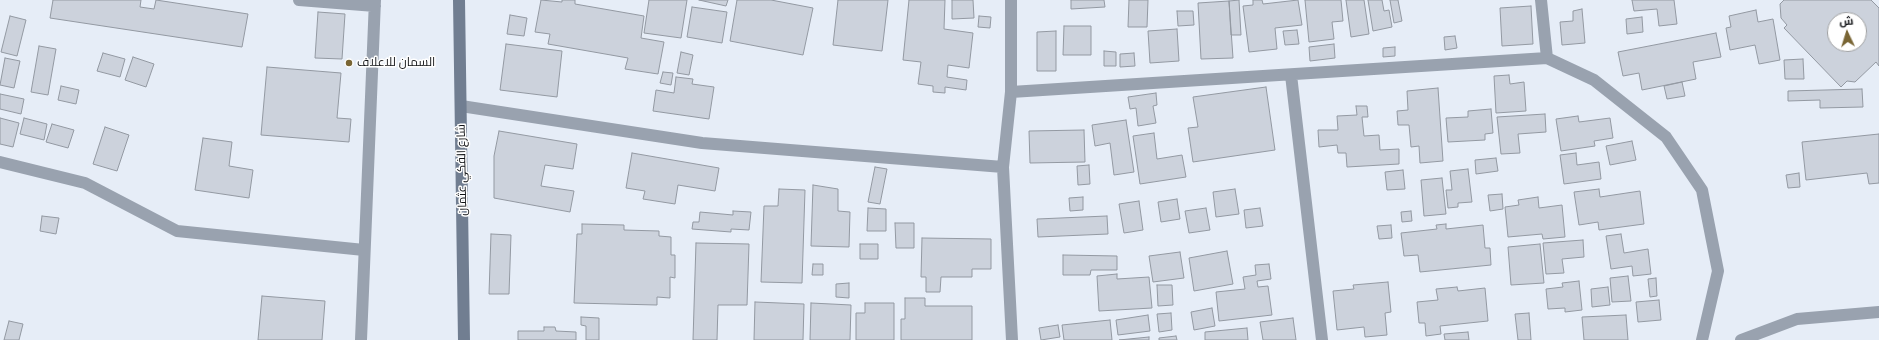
<!DOCTYPE html>
<html>
<head>
<meta charset="utf-8">
<style>
	body { margin:0 }
	#map { position:relative; width:1879px; height:340px; overflow:hidden; background:#e6edf7; font-family:"IBM Plex Serif",Cairo,serif }
	canvas { display:block }
	.north { position:absolute; left:1827px; top:12px; width:40px; height:40px; box-sizing:border-box; background:#fff; border:1px solid #9fa0a1; border-radius:50%; rotate:356deg; font-size:11px; font-weight:700; line-height:16px; text-align:center; color:#0f1114 }
	.north::after { content:''; display:block; margin:auto; width:14px; height:18px; background:#796534; clip-path:polygon(50% 0,100% 100%,50% 72%,0 100%) }
</style>
</head>
<body>
<div id="map">
<canvas width="1879" height="340"></canvas>
<div class="north">ش</div>
</div>
<script>
const ctx = document.querySelector('canvas').getContext('2d');
ctx.lineJoin = 'round';
function fill(path, color) {
  ctx.fillStyle = color;
  ctx.fill(path, 'evenodd');
}
function poly(rows) {
  const path = new Path2D();
  for (const r of rows) {
    path.moveTo(r[0], r[1]);
    for (let i = 2; i < r.length; i += 2) path.lineTo(r[i], r[i + 1]);
  }
  return path;
}
function stroke(path, color, width, dash) {
  ctx.strokeStyle = color;
  ctx.lineWidth = width;
  ctx.lineCap = dash ? 'butt' : 'round';
  ctx.setLineDash(dash || []);
  ctx.stroke(path);
}
function write(font, color, halo, rows, align = 'center') {
  ctx.font = font + ' "IBM Plex Serif",Cairo,serif';
  ctx.lineWidth = 3;
  ctx.setLineDash([]);
  ctx.textBaseline = 'middle';
  ctx.strokeStyle = halo;
  ctx.fillStyle = color;
  for (const [text, x, y, turn = 0] of rows) {
    ctx.save();
    ctx.translate(x, y);
    ctx.rotate((+turn || 0) * Math.PI / 180);
    ctx.textAlign = isNaN(turn) ? turn : align;
    if (halo) ctx.strokeText(text, 0, 0);
    ctx.fillText(text, 0, 0);
    ctx.restore();
  }
}
const building = poly([
	[53,0,141,0,140,7,154,9,156,0,248,14,242,47,50,18,53,0],
	[541,0,562,2,562,0,575,0,575,4,644,16,641,38,664,42,658,74,625,69,628,58,548,44,550,34,535,32,541,0],
	[649,0,687,0,681,38,644,33,649,0],
	[699,0,728,0,726,6,699,0],
	[737,0,771,0,813,8,803,55,730,41,737,0],
	[838,0,888,0,882,51,833,45,838,0],
	[909,0,945,0,944,29,973,33,969,68,948,65,947,77,967,80,966,90,945,87,945,93,933,92,933,86,918,84,921,62,903,60,909,0],
	[952,0,973,0,974,18,952,19,952,0],
	[1071,0,1104,0,1105,7,1071,9,1071,0],
	[1129,0,1148,0,1147,27,1128,27,1129,0],
	[1239,0,1241,35,1231,35,1229,1,1239,0],
	[1253,0,1262,0,1263,4,1298,0,1302,25,1275,28,1277,49,1249,52,1243,6,1253,5,1253,0],
	[1305,0,1341,0,1343,21,1332,22,1334,39,1309,42,1305,0],
	[1346,0,1364,0,1369,34,1351,37,1346,0],
	[1368,0,1382,0,1384,11,1389,10,1392,27,1373,31,1368,0],
	[1390,0,1398,0,1402,21,1394,23,1390,0],
	[1632,0,1674,0,1677,24,1659,26,1657,9,1634,11,1632,0],
	[1784,0,1871,0,1879,8,1879,66,1876,62,1855,82,1847,81,1841,87,1784,28,1787,25,1781,18,1780,4,1784,0],
	[1835,20,1859,20,1859,44,1835,44,1835,20],
	[1229,1,1233,58,1201,59,1198,3,1229,1],
	[1531,6,1533,44,1502,46,1500,8,1531,6],
	[692,7,727,12,722,43,687,37,692,7],
	[1582,9,1585,43,1562,45,1560,22,1573,21,1573,11,1582,9],
	[1756,10,1758,22,1773,19,1780,60,1759,64,1755,45,1730,50,1726,28,1731,27,1729,16,1756,10],
	[1177,11,1193,11,1194,25,1178,26,1177,11],
	[318,12,345,14,342,59,315,58,318,12],
	[510,15,527,18,524,36,507,34,510,15],
	[10,16,26,20,17,56,1,52,10,16],
	[979,16,991,17,990,28,978,27,979,16],
	[1642,17,1643,32,1627,34,1626,19,1642,17],
	[1064,26,1091,26,1091,55,1063,55,1064,26],
	[1177,29,1179,61,1150,63,1148,31,1177,29],
	[1297,30,1299,44,1285,45,1283,31,1297,30],
	[1056,31,1056,71,1037,71,1037,32,1056,31],
	[1716,33,1721,57,1693,62,1696,79,1642,90,1639,73,1623,76,1618,52,1716,33],
	[1455,36,1457,48,1445,50,1444,37,1455,36],
	[506,44,562,51,557,97,500,90,506,44],
	[1334,44,1335,58,1310,61,1309,47,1334,44],
	[39,46,56,49,48,95,31,92,39,46],
	[1395,47,1395,56,1383,57,1383,48,1395,47],
	[1104,51,1116,52,1116,66,1104,66,1104,51],
	[681,52,693,55,689,75,677,73,681,52],
	[103,53,125,59,120,77,97,71,103,53],
	[1134,53,1135,66,1120,67,1120,54,1134,53],
	[133,57,154,64,146,87,125,80,133,57],
	[5,58,20,61,14,88,0,85,5,58],
	[1803,59,1804,79,1785,79,1784,60,1803,59],
	[267,67,341,73,337,118,351,119,349,142,261,135,267,67],
	[663,72,673,73,671,85,660,83,663,72],
	[1509,75,1510,84,1524,82,1526,111,1496,113,1494,76,1509,75],
	[676,77,693,79,692,84,714,87,709,119,653,111,656,90,674,93,676,77],
	[1682,82,1685,96,1667,99,1664,86,1682,82],
	[61,86,79,90,76,104,58,100,61,86],
	[1266,87,1275,150,1193,162,1188,128,1198,127,1193,97,1266,87],
	[1438,88,1443,161,1420,163,1419,146,1411,147,1409,125,1398,125,1397,111,1408,110,1407,91,1438,88],
	[1862,89,1863,107,1820,108,1820,100,1788,101,1788,91,1862,89],
	[1156,93,1157,105,1153,106,1156,123,1138,126,1136,108,1130,109,1128,97,1156,93],
	[0,94,24,99,21,114,0,109,0,94],
	[1356,106,1367,106,1368,117,1362,117,1364,136,1379,135,1380,150,1399,149,1399,164,1347,167,1346,153,1338,153,1337,145,1319,147,1318,130,1338,130,1337,116,1357,115,1356,106],
	[1491,109,1493,133,1485,134,1485,140,1448,142,1446,118,1468,117,1468,111,1491,109],
	[1545,114,1546,132,1518,134,1520,153,1501,154,1497,117,1545,114],
	[1578,116,1579,122,1610,118,1613,138,1594,141,1595,146,1561,151,1556,119,1578,116],
	[0,118,19,123,13,147,0,144,0,118],
	[24,118,47,124,44,140,20,134,24,118],
	[1126,120,1134,172,1114,175,1110,143,1095,146,1092,125,1126,120],
	[52,124,74,130,68,148,46,142,52,124],
	[105,127,129,135,117,171,93,164,105,127],
	[1084,130,1085,162,1030,163,1029,131,1084,130],
	[499,131,577,144,573,169,545,165,541,186,574,191,570,212,494,198,494,156,499,131],
	[1154,133,1157,159,1182,155,1186,177,1140,184,1133,136,1154,133],
	[1879,134,1879,183,1869,184,1867,173,1806,180,1802,142,1879,134],
	[203,138,232,142,229,166,253,170,249,198,195,190,203,138],
	[1632,141,1636,160,1610,165,1606,146,1632,141],
	[632,153,719,168,715,191,678,185,675,204,643,199,645,191,626,188,632,153],
	[1576,153,1577,165,1599,162,1601,179,1564,184,1560,155,1576,153],
	[1496,158,1498,171,1476,174,1475,160,1496,158],
	[1089,165,1090,184,1078,185,1077,166,1089,165],
	[875,167,887,169,880,204,868,202,875,167],
	[1468,169,1472,202,1458,203,1458,207,1448,208,1446,190,1452,190,1450,171,1468,169],
	[1403,170,1405,189,1387,190,1385,172,1403,170],
	[1799,173,1800,187,1788,188,1786,175,1799,173],
	[1442,178,1446,214,1424,216,1421,180,1442,178],
	[813,185,838,189,838,211,850,212,849,247,811,246,813,185],
	[779,189,805,190,802,283,761,282,764,206,778,206,779,189],
	[1235,189,1239,214,1216,217,1213,192,1235,189],
	[1599,189,1600,197,1640,191,1644,224,1599,230,1598,222,1579,225,1574,192,1599,189],
	[1502,194,1503,209,1490,211,1488,195,1502,194],
	[1083,197,1083,210,1070,211,1069,198,1083,197],
	[1538,197,1539,208,1562,205,1565,237,1543,239,1542,234,1508,237,1505,207,1519,205,1518,200,1538,197],
	[1177,199,1180,219,1161,222,1158,202,1177,199],
	[1139,201,1143,230,1124,233,1119,204,1139,201],
	[868,208,886,209,886,231,867,231,868,208],
	[1206,208,1210,230,1189,233,1185,211,1206,208],
	[1260,208,1263,226,1246,228,1244,210,1260,208],
	[733,211,751,212,749,230,731,229,731,232,692,229,693,222,699,222,700,212,733,215,733,211],
	[1411,211,1412,221,1402,222,1401,212,1411,211],
	[42,216,59,218,56,234,40,231,42,216],
	[1107,216,1108,234,1038,237,1037,219,1107,216],
	[895,223,914,223,914,248,896,248,895,223],
	[582,224,624,225,624,230,659,231,659,236,671,237,671,255,675,255,675,278,670,277,670,298,657,297,657,305,574,303,577,234,582,234,582,224],
	[1446,224,1446,229,1483,225,1485,248,1490,248,1491,265,1420,272,1418,255,1404,256,1401,233,1437,229,1436,225,1446,224],
	[1391,225,1392,238,1379,239,1377,226,1391,225],
	[491,234,511,235,509,294,489,294,491,234],
	[1621,234,1624,253,1648,249,1651,274,1633,276,1632,266,1611,269,1606,236,1621,234],
	[922,238,991,239,991,269,972,269,972,277,941,277,940,292,926,292,926,277,921,277,922,238],
	[1583,240,1584,257,1562,259,1564,273,1546,274,1543,243,1583,240],
	[696,243,749,244,747,305,718,305,717,340,693,340,696,243],
	[860,244,878,244,878,259,860,259,860,244],
	[1540,244,1544,283,1511,285,1508,247,1540,244],
	[1227,251,1233,284,1194,291,1189,258,1227,251],
	[1180,252,1184,278,1153,282,1149,256,1180,252],
	[1063,255,1117,256,1117,270,1091,270,1090,275,1063,275,1063,255],
	[813,264,823,264,823,275,812,275,813,264],
	[1269,264,1271,279,1257,281,1258,287,1268,286,1272,315,1219,321,1216,292,1245,289,1243,277,1256,275,1255,265,1269,264],
	[1117,274,1117,279,1149,277,1152,308,1099,311,1097,276,1117,274],
	[1628,276,1631,301,1612,302,1610,278,1628,276],
	[1656,278,1657,296,1650,297,1648,279,1656,278],
	[1579,281,1582,310,1565,312,1565,308,1548,309,1546,289,1563,287,1562,283,1579,281],
	[1388,282,1391,312,1385,313,1387,335,1365,337,1364,327,1337,330,1333,291,1354,289,1353,285,1388,282],
	[849,283,849,298,836,297,836,284,849,283],
	[1157,285,1172,285,1173,305,1158,306,1157,285],
	[1457,287,1458,291,1485,288,1488,321,1440,326,1441,334,1426,336,1425,323,1419,323,1417,302,1438,300,1436,289,1457,287],
	[1608,287,1610,305,1592,307,1591,289,1608,287],
	[262,296,325,301,322,340,258,340,262,296],
	[905,298,925,298,925,306,972,306,972,340,901,340,901,319,905,319,905,298],
	[1659,300,1661,320,1638,322,1636,302,1659,300],
	[755,302,804,304,803,340,754,340,755,302],
	[811,303,851,305,850,340,810,340,811,303],
	[865,303,894,303,894,340,856,340,856,313,865,313,865,303],
	[1212,308,1215,326,1194,330,1191,312,1212,308],
	[1171,313,1172,330,1159,332,1157,314,1171,313],
	[1529,313,1531,340,1518,340,1515,314,1529,313],
	[1148,315,1150,331,1118,335,1116,320,1148,315],
	[1626,315,1628,340,1584,340,1582,317,1626,315],
	[581,317,599,318,599,340,586,340,586,326,581,325,581,317],
	[1293,318,1296,340,1263,340,1260,322,1293,318],
	[1110,320,1112,340,1064,340,1062,325,1110,320],
	[9,321,23,324,19,340,4,340,9,321],
	[1058,325,1060,337,1041,340,1039,328,1058,325],
	[544,327,555,327,556,331,576,332,576,340,518,340,518,331,544,331,544,327],
	[1247,328,1248,340,1205,340,1205,332,1247,328],
	[1468,332,1469,340,1445,340,1444,334,1468,332],
	[1176,336,1177,340,1159,340,1159,338,1176,336],
	[1149,337,1149,340,1119,340,1149,337]
]);
const street = poly([
	[299,0,375,6],
	[1011,0,1011,92,1003,167,1012,340],
	[1541,0,1547,58],
	[1291,75,1322,340],
	[1011,92,1547,58,1594,80,1666,137,1702,190,1718,271,1702,340],
	[461,106,702,143,1003,167],
	[0,162,85,183,177,231,364,250],
	[361,340,375,0],
	[1741,340,1797,319,1879,312]
]);
const secondary = poly([
	[459,0,464,340]
]);
const markers = [
	[349,63,4,"#796534"]
];
const poiNames = [
	["السمان للاعلاف",357,63]
];
const streetNames = [
	["شارع الفكي عثمان",462,170,-91]
];
fill(building, '#ccd2dc');
stroke(building, '#9399a2', 1);
stroke(street, '#99a2af', 12);
stroke(secondary, '#717e91', 12);
for (const [x, y, r, color] of markers) {
  const dot = new Path2D();
  dot.arc(x, y, r, 0, 2 * Math.PI);
  ctx.fillStyle = color;
  ctx.fill(dot);
  stroke(dot, '#fff', 1.5);
}
write('12px', '#0f1114', '#fff', poiNames, 'left');
write('12px', '#0f1114', '#fff', streetNames);
</script>
</body>
</html>
